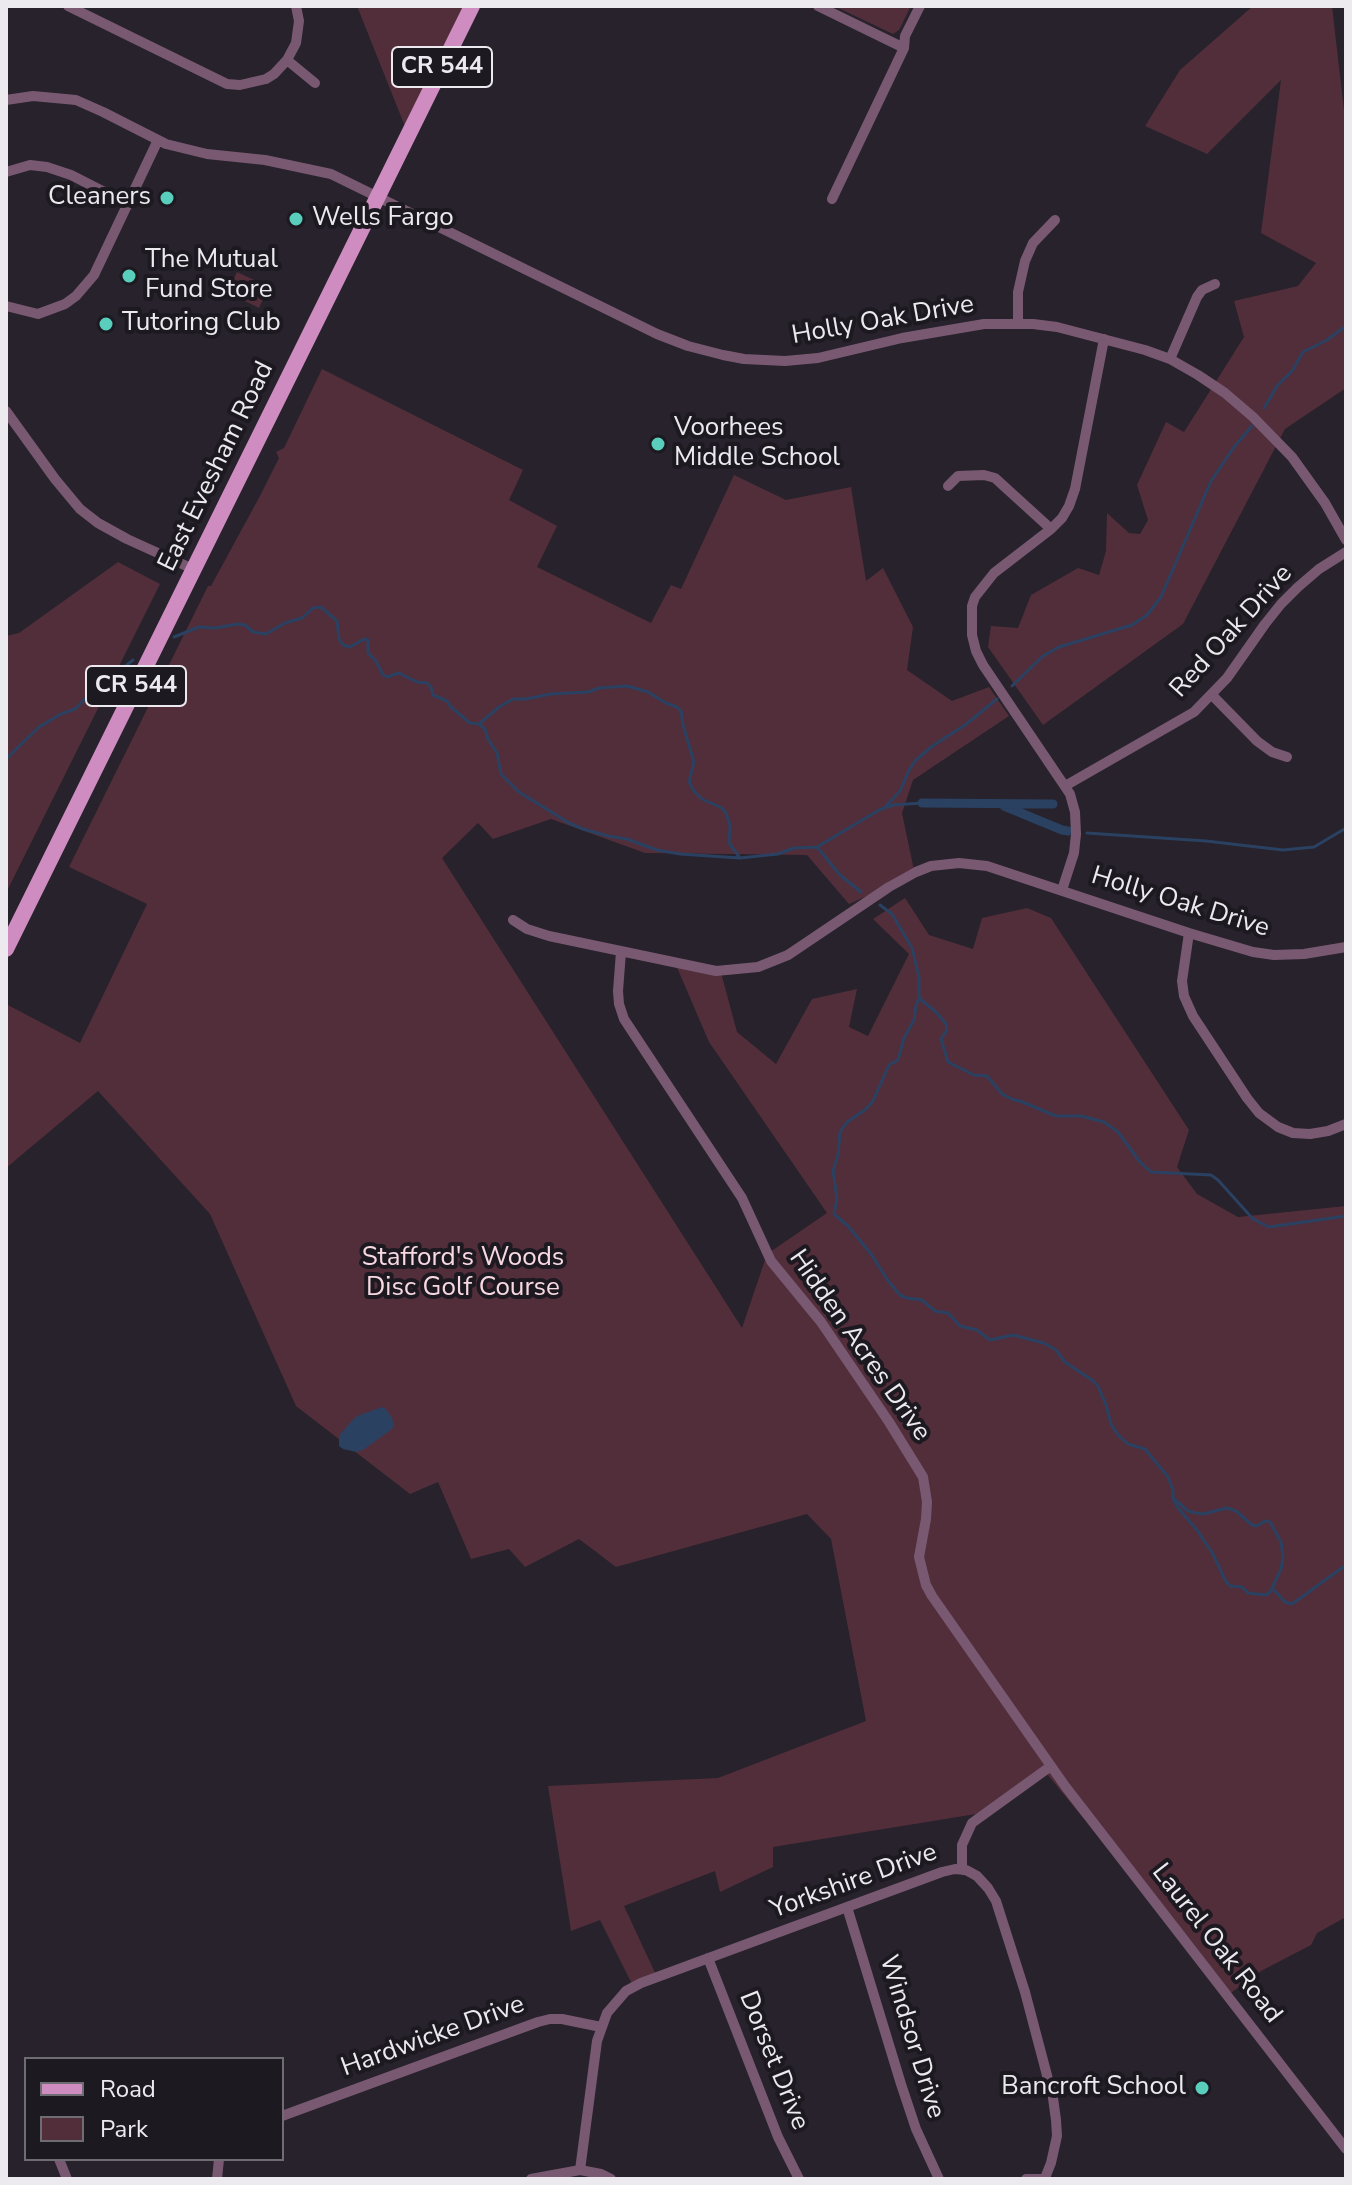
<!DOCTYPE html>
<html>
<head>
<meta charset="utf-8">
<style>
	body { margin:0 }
	#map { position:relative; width:1352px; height:2185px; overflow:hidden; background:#27222b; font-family:"Nunito Sans",sans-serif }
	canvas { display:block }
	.frame { position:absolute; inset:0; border:8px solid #ece9ef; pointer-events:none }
	.legend { position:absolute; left:24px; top:2057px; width:260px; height:104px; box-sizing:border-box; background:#1d1921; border:2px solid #706c73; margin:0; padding:10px 14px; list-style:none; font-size:24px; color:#ece9ef }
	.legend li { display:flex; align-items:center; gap:16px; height:40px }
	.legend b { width:40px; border:2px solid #706c73 }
</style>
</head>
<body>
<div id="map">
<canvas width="1352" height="2185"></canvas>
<div class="frame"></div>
<ul class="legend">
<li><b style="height:10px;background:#ce8cc1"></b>Road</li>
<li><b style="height:22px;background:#522e3a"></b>Park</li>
</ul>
</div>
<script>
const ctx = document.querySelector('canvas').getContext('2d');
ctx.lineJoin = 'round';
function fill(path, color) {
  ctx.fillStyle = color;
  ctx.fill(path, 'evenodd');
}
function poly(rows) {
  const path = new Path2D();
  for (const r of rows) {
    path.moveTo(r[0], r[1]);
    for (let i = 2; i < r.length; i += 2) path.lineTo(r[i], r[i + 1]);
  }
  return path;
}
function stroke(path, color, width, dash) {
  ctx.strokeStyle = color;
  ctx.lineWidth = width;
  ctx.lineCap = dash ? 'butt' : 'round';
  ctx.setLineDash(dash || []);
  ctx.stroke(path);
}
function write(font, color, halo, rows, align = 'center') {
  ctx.font = font + ' "Nunito Sans",sans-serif';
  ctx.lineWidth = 8;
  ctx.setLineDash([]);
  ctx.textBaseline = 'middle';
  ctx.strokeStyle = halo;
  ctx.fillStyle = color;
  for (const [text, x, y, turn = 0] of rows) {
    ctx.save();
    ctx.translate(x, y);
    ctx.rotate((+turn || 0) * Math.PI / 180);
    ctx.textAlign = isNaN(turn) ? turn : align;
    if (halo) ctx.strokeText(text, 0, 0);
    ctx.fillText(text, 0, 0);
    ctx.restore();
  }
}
const green = poly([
	[357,6,472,6,408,134],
	[834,6,911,6,899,30,893,34],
	[1253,6,1332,6,1346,128,1346,388,1285,429,1183,624,1043,725,988,647,991,626,1018,628,1031,595,1078,568,1099,575,1106,551,1107,513,1129,533,1140,534,1148,520,1137,485,1166,422,1184,432,1244,337,1234,301,1298,286,1316,263,1261,233,1281,80,1207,154,1145,126,1180,70],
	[237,272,269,287,259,308,227,292],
	[322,369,523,470,509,500,557,526,537,567,651,623,671,585,681,589,734,475,786,500,851,487,866,581,883,568,913,627,907,670,952,701,989,687,1009,716,913,780,902,813,915,875,849,904,807,855,645,853,551,819,493,839,478,823,442,858,742,1328,767,1254,827,1213,709,1042,676,965,720,969,737,1032,776,1064,812,999,857,989,849,1027,868,1036,909,954,873,919,905,898,929,935,973,949,982,918,1027,908,1051,918,1189,1130,1177,1167,1197,1194,1238,1217,1346,1206,1346,1917,1317,1933,1311,1945,1261,1971,1228,1995,1043,1769,976,1814,773,1847,773,1867,720,1892,715,1871,624,1906,657,1977,634,1988,600,1920,571,1931,548,1786,718,1778,866,1721,831,1539,807,1514,616,1567,579,1539,525,1567,509,1549,471,1559,438,1482,410,1494,296,1406,210,1214,98,1091,6,1168,6,1004,80,1043,147,904,69,867,208,586,211,586,261,494,279,458,276,452,284,448],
	[118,562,160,584,6,893,6,636,19,633]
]);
const water = poly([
	[382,1407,386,1409,392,1418,394,1425,392,1429,363,1450,356,1452,343,1449,339,1446,339,1436,349,1424,357,1416]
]);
const stream = poly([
	[1264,408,1277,386,1292,371,1303,352,1327,340,1346,326],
	[174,637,199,627,215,628,238,624,245,625,253,632,266,634,285,623,302,618,313,608,321,607,337,621,339,639,343,645,350,647,364,639,368,640,368,653,376,661,383,675,387,677,399,673,417,682,427,683,431,687,433,695,447,701,451,707,470,723,479,724,485,729,488,739,497,753,501,774,519,792,569,823,583,829,608,836,627,839,657,850,680,854,740,858,778,854,794,848,817,847,879,810,893,805,922,803],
	[1012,686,1043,656,1059,647,1132,625,1147,615,1161,597,1211,481,1234,447,1252,426],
	[479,724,499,707,513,699,526,699,551,694,588,692,599,688,627,686,648,692,666,703,677,707,681,711,683,725,694,762,689,782,694,791,702,799,722,808,726,813,730,825,729,843,740,858],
	[6,759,39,727,61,714,75,709,88,696,133,660],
	[886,806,900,791,909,770,916,760,931,747,965,725,997,699],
	[1087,833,1206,841,1283,850,1314,847,1346,828],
	[817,847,840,875,861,892],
	[880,905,892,914,912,948,919,977,919,998,916,1006,914,1020,904,1038,898,1060,889,1065,873,1101,866,1109,846,1123,840,1132,838,1155,833,1171,837,1199,834,1214,848,1226,871,1254,889,1282,900,1295,907,1298,922,1300,935,1311,948,1313,960,1326,977,1330,990,1340,1013,1335,1044,1343,1056,1350,1065,1362,1092,1380,1098,1386,1106,1405,1111,1424,1118,1435,1128,1444,1145,1449,1168,1477,1173,1490,1173,1498,1178,1508,1197,1530,1213,1554,1225,1580,1230,1586,1242,1587,1248,1593,1266,1595,1270,1592,1281,1569,1283,1557,1281,1542,1270,1522,1265,1521,1257,1526,1252,1525,1236,1511,1227,1508,1203,1514,1196,1513,1188,1511,1173,1498],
	[919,998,936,1012,946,1024,947,1030,941,1039,948,1062,974,1075,987,1076,1002,1094,1014,1100,1020,1101,1056,1116,1081,1116,1104,1122,1118,1132,1140,1162,1151,1172,1211,1175,1218,1180,1253,1219,1269,1227,1346,1216],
	[1273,1589,1285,1602,1292,1604,1346,1565]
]);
const canal = poly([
	[922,803,1053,804],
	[1004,806,1062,830,1068,831]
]);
const street = poly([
	[68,6,227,84,240,85,266,79,274,74,287,60,296,43,299,21,296,6],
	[818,6,904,48],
	[287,60,315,83],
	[6,100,33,96,76,100,103,112,166,144,207,154,265,160,331,174,657,334,688,346,723,355,744,359,785,361,818,358,902,338,984,324,1033,324,1057,327,1145,350,1170,359,1198,375,1225,393,1253,417,1292,457,1325,503,1346,540],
	[6,172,30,165,47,167,71,175,128,204],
	[832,199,904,48,905,36,920,6],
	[6,306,38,314,65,304,76,296,94,275,158,140],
	[1018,324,1018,292,1025,261,1033,243,1055,220],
	[1170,359,1197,297,1202,290,1215,284],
	[6,411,55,479,80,509,98,523,127,539,193,569],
	[948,486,958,476,984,475,995,478,1051,529],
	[1212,695,1257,741,1272,752,1287,757],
	[1065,786,1194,712,1227,678,1265,624,1281,604,1298,587,1319,569,1346,552],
	[1062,890,1074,853,1076,834,1075,812,1070,794,983,665,976,651,972,635,972,606,975,597,994,573,1051,529,1062,518,1069,506,1075,489,1104,339],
	[513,920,527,929,549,936,716,971,758,967,788,955,889,887,916,872,931,866,959,863,987,866,1189,933,1253,952,1274,955,1304,954,1346,947],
	[1189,933,1182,981,1184,996,1193,1016,1247,1098,1259,1113,1278,1127,1293,1133,1310,1134,1328,1131,1346,1124],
	[621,952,618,991,619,1004,624,1019,742,1198,771,1261,821,1322,889,1422,923,1477,927,1502,926,1519,919,1557,926,1585,932,1596,1065,1786,1346,2149],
	[962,1870,962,1845,972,1823,1051,1766],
	[847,1907,901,2084,916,2129,939,2179],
	[708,1958,778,2137,799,2179],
	[282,2116,538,2022,550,2019,562,2019,601,2027],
	[59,2159,67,2179],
	[580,2170,597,2041,607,2013,626,1991,641,1983,942,1872,955,1869,966,1870,977,1876,988,1888,996,1901,1025,1992,1053,2098,1056,2120,1057,2136,1051,2163,1045,2178],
	[217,2179,219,2159],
	[531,2179,580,2170,601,2174,611,2179],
	[1026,2179,1046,2179]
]);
const primary = poly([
	[6,949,472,6]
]);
const markers = [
	[167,198,8,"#5acebd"],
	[296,219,8,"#5acebd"],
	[129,276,8,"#5acebd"],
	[106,324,8,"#5acebd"],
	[658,444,8,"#5acebd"],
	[1202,2088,8,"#5acebd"]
];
const shields = [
	[442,67,100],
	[136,686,100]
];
const shieldNames = [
	["CR 544",442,67],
	["CR 544",136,686]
];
const poiNames = [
	["Cleaners",151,198,"right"],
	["Wells Fargo",312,219],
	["The Mutual",145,261],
	["Fund Store",145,291],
	["Tutoring Club",122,324],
	["Voorhees",674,429],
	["Middle School",674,459],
	["Bancroft School",1186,2088,"right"]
];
const streetNames = [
	["Holly Oak Drive",883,321,-10],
	["East Evesham Road",217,467,-64],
	["Red Oak Drive",1232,632,-48],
	["Holly Oak Drive",1180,903,17],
	["Hidden Acres Drive",859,1346,55],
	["Yorkshire Drive",854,1882,-20],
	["Laurel Oak Road",1216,1944,52],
	["Hardwicke Drive",433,2037,-20],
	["Windsor Drive",911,2037,73],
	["Dorset Drive",773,2061,68]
];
const parkNames = [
	["Stafford's Woods",463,1259],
	["Disc Golf Course",463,1289]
];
fill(green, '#522e3a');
fill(water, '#2a4162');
stroke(stream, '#2a4162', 3);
stroke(canal, '#2a4162', 9);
stroke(street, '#795972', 10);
stroke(primary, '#ce8cc1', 16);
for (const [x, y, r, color] of markers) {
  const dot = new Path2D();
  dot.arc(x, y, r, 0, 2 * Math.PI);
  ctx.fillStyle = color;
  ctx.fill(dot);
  stroke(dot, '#1d1921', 3);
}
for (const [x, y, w] of shields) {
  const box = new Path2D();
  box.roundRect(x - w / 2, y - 20, w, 40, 6);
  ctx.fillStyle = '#1d1921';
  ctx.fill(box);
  stroke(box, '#ece9ef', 2);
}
write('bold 24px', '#ece9ef', null, shieldNames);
write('26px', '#ece9ef', '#1d1921', poiNames, 'left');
write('26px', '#ece9ef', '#1d1921', streetNames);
write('26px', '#f8d8e1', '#1d1921', parkNames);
</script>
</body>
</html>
